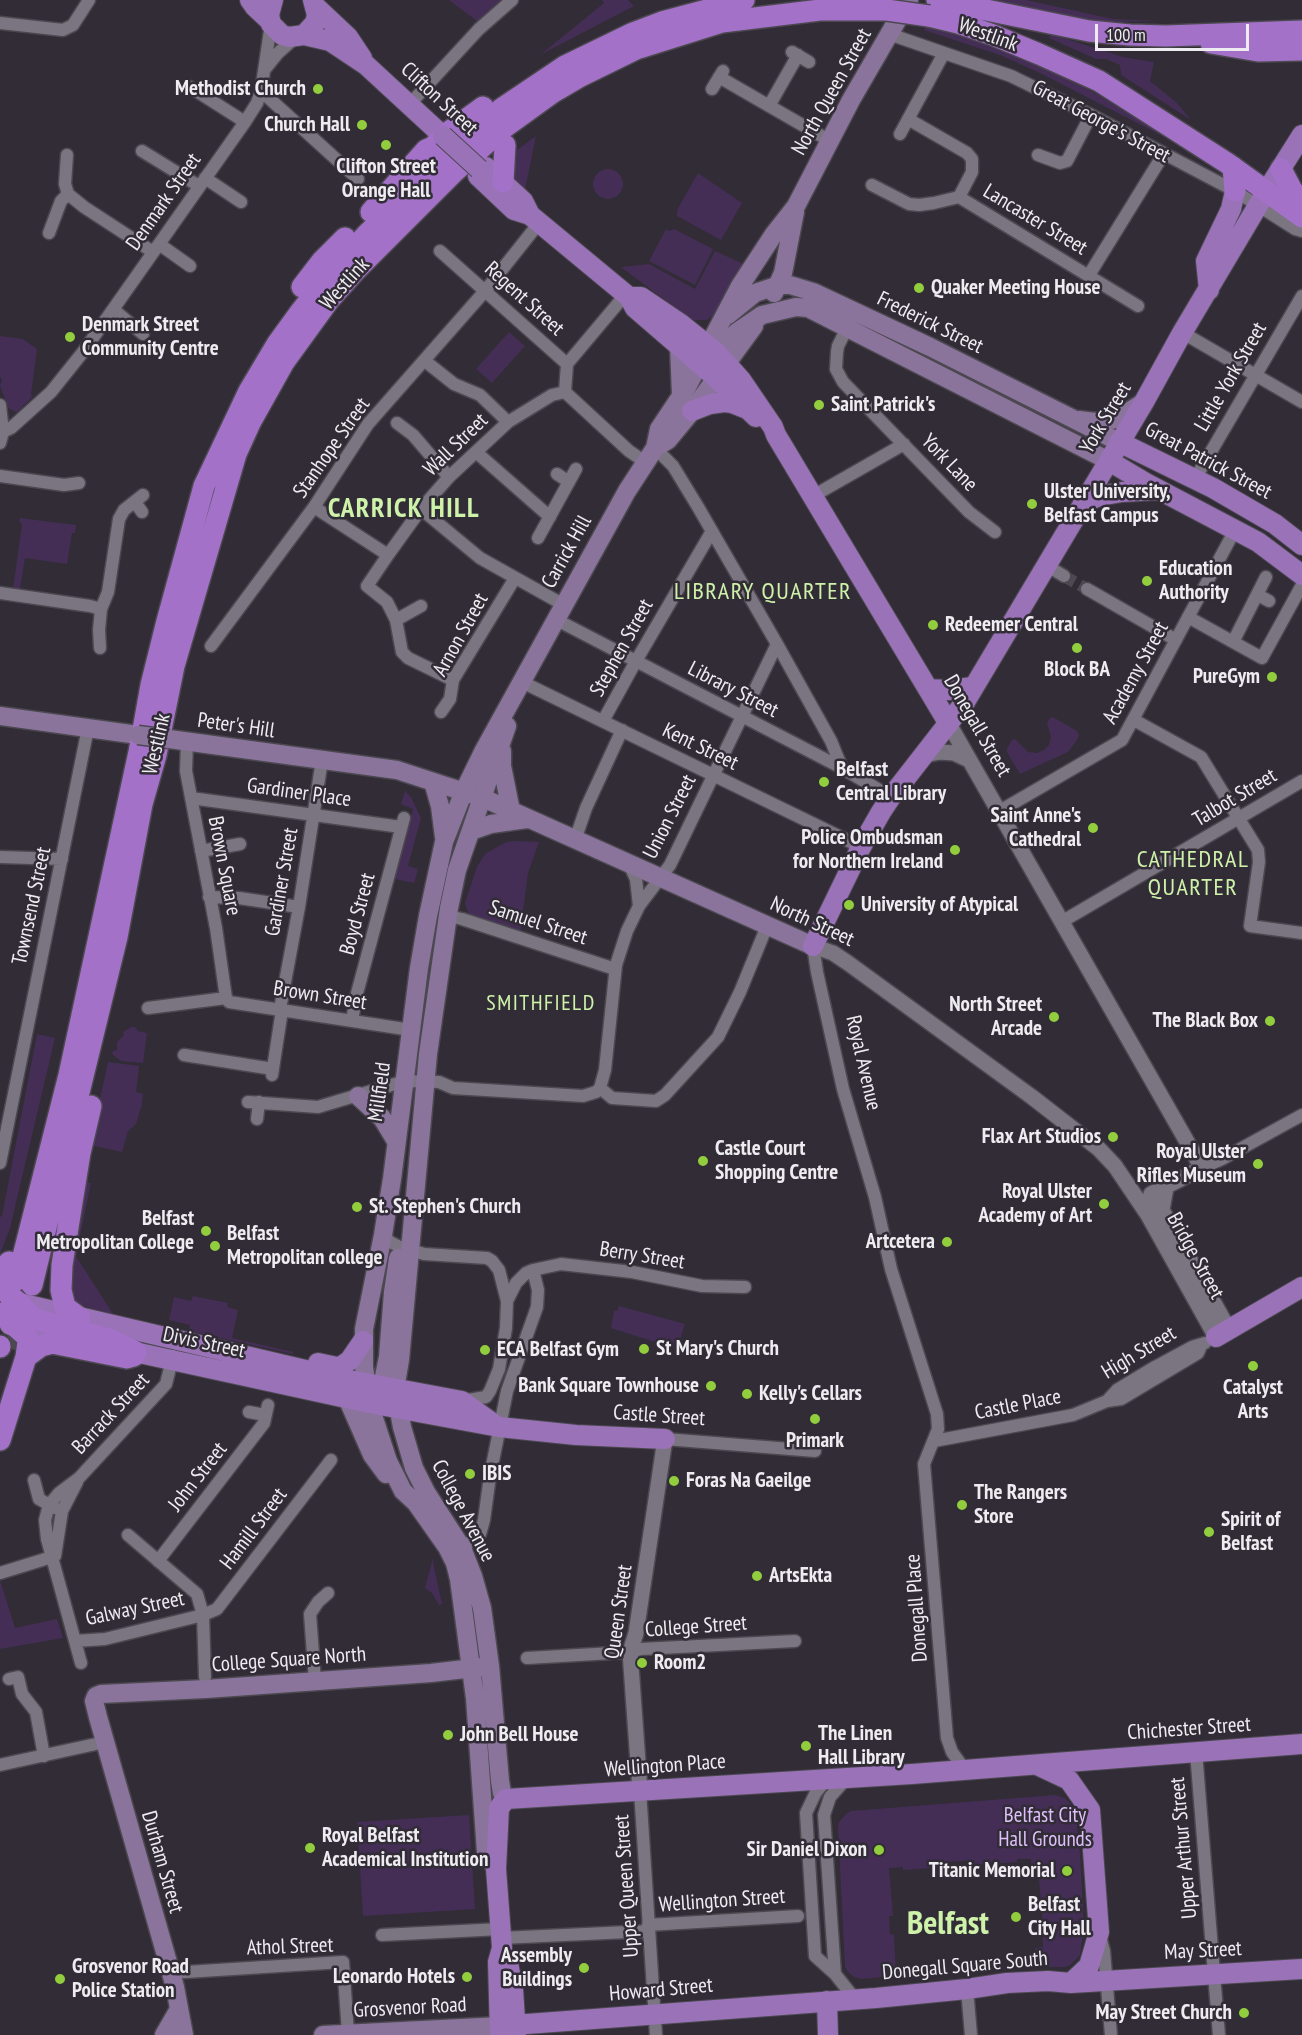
<!DOCTYPE html>
<html>
<head>
<meta charset="utf-8">
<style>
	body { margin:0 }
	#map { position:relative; width:1302px; height:2035px; overflow:hidden; background:#312c36; font-family:"PT Sans Narrow",sans-serif }
	canvas { display:block }
	.scale { position:absolute; left:1095px; top:24px; width:154px; height:27px; box-sizing:border-box; border:3px solid #eeebf1; border-top:0; padding-left:8px; font-size:18px; line-height:21px; white-space:nowrap; color:#eeebf1; -webkit-text-stroke:4px #312c36; paint-order:stroke }
</style>
</head>
<body>
<div id="map">
<canvas width="1302" height="2035"></canvas>
<div class="scale">100 m</div>
</div>
<script>
const ctx = document.querySelector('canvas').getContext('2d');
ctx.lineJoin = 'round';
function fill(path, color) {
  ctx.fillStyle = color;
  ctx.fill(path, 'evenodd');
}
function poly(rows) {
  const path = new Path2D();
  for (const r of rows) {
    if (r.length === 3) {
      path.moveTo(r[0] + r[2], r[1]);
      path.arc(r[0], r[1], r[2], 0, 2 * Math.PI);
      continue;
    }
    path.moveTo(r[0], r[1]);
    for (let i = 2; i < r.length; i += 2) path.lineTo(r[i], r[i + 1]);
  }
  return path;
}
function stroke(path, color, width, dash) {
  ctx.strokeStyle = color;
  ctx.lineWidth = width;
  ctx.lineCap = dash ? 'butt' : 'round';
  ctx.setLineDash(dash || []);
  ctx.stroke(path);
}
function write(font, color, halo, rows, align = 'center') {
  ctx.font = font + ' "PT Sans Narrow",sans-serif';
  ctx.lineWidth = 5;
  ctx.setLineDash([]);
  ctx.textBaseline = 'middle';
  ctx.strokeStyle = halo;
  ctx.fillStyle = color;
  for (const [text, x, y, turn = 0] of rows) {
    ctx.save();
    ctx.translate(x, y);
    ctx.rotate((+turn || 0) * Math.PI / 180);
    ctx.textAlign = isNaN(turn) ? turn : align;
    if (halo) ctx.strokeText(text, 0, 0);
    ctx.fillText(text, 0, 0);
    ctx.restore();
  }
}
const green = poly([
	[449,0,501,0,477,21],
	[602,0,628,0,634,6,540,55,604,3],
	[991,0,1026,0,1113,19,1157,21,1096,22,1061,17],
	[928,23,1038,65,1097,94,1180,145,1040,73,1000,55,924,30],
	[1051,34,1123,57,1154,62,1150,81,1177,103,1191,120,1121,75,1120,65,1106,59,1096,59,1049,38],
	[536,136,525,190,515,181,514,159,517,150],
	[608,184,15],
	[698,173,742,203,721,240,677,216,677,210],
	[666,229,669,231,674,229,713,249,695,285,649,261],
	[715,251,748,266,713,316,707,320,694,320,689,318,621,267,649,264,695,289],
	[509,332,525,346,492,383,476,369],
	[0,336,23,339,37,349,31,395,33,396,17,412,9,409,0,386,2,380,0,377],
	[20,518,76,525,75,533,72,533,67,564,25,558,20,589,13,589,22,524,19,521],
	[1053,717,1077,731,1079,735,1077,740,1068,752,1020,774,1007,752,1007,748,1012,740,1015,739,1028,752,1037,753,1044,750,1049,745,1051,737,1047,723,1050,718],
	[405,791,411,797,421,818,408,866,418,869,414,883,395,879,413,809,401,804],
	[516,841,539,842,528,873,520,935,469,915,465,903,477,867,485,854,506,842],
	[131,1027,135,1027,138,1031,147,1033,143,1063,121,1061,112,1054,113,1051,117,1050,117,1042,124,1035,123,1032],
	[37,1034,55,1038,10,1228,0,1254,0,1217,2,1216],
	[108,1062,139,1066,136,1092,143,1094,142,1104,136,1124,128,1131,122,1152,90,1145],
	[86,1182,91,1183,76,1256,113,1314,90,1308,77,1303,72,1299,68,1283],
	[193,1296,228,1303,227,1307,238,1310,232,1338,293,1352,293,1354,189,1331,190,1325,169,1320,174,1297,191,1301],
	[619,1306,685,1324,677,1349,611,1328,614,1311,617,1311],
	[433,1558,434,1568,442,1604,439,1605,432,1593,425,1588],
	[0,1580,15,1628,57,1619,63,1638,0,1649],
	[1055,1795,1065,1798,1075,1808,1080,1855,1084,1927,1080,1955,1070,1965,1065,1967,1038,1967,1035,1948,1043,1947,1042,1914,1039,1879,1031,1879,1031,1859,1017,1859,1017,1862,975,1865,974,1860,945,1862,945,1867,903,1870,903,1867,889,1868,893,1916,889,1916,890,1934,894,1935,896,1976,861,1979,854,1977,848,1972,845,1967,838,1827,839,1822,846,1814,851,1811],
	[469,1815,475,1909,363,1916,357,1822]
]);
const minorTunnel = poly([
	[1064,576,1087,589]
]);
const trunkTunnel = poly([
	[15,1350,24,1315]
]);
const minor = poly([
	[0,23,63,30,73,25,89,0],
	[889,34,1011,76,1091,115,1235,191,1295,229,1302,231],
	[792,52,809,62],
	[265,69,278,53,296,37],
	[719,77,830,141],
	[190,87,245,122],
	[712,89,723,71],
	[261,91,358,179],
	[409,105,479,29,512,0],
	[769,106,798,55],
	[908,119,967,153,972,159,972,172,959,197],
	[900,134,944,53],
	[142,151,199,186],
	[67,155,65,184,68,194,84,207,153,252],
	[1038,155,1060,163,1067,161,1091,115],
	[205,178,241,202],
	[872,185,909,204,919,205,934,203,959,197,1138,306],
	[49,233,61,201,68,194],
	[159,244,190,266],
	[440,251,567,364,565,392,552,395,508,422,449,477,421,509,388,555,367,586,387,602,396,620,402,652,408,658,453,680],
	[1089,275,1163,155],
	[114,310,143,334],
	[847,328,838,346,837,352,836,369,843,382,969,512,995,532],
	[1183,333,1302,402],
	[425,361,454,384,480,395,508,422],
	[567,364,625,295],
	[565,392,629,451,645,462],
	[0,405,3,432,0,443],
	[397,423,413,435,449,477],
	[3,432,11,428,51,392,83,352,245,122,257,103,261,91,271,24],
	[655,448,673,466,698,507,777,644,831,741,842,768],
	[476,452,550,517],
	[557,474,569,482],
	[0,476,64,485,79,483],
	[1195,479,1302,296],
	[813,496,904,444],
	[135,502,142,512],
	[314,507,388,555],
	[421,509,480,558,564,605],
	[538,538,576,469],
	[1046,565,1064,576],
	[1087,589,1176,640],
	[0,593,90,606,101,609],
	[1258,595,1269,601],
	[1188,617,1262,658,1302,585],
	[555,619,842,768,891,797],
	[396,620,421,606],
	[1233,642,1266,577],
	[211,646,314,507,368,424,485,291,539,223],
	[100,648,99,630,101,609,108,592,119,519,124,510,143,495],
	[522,682,861,847],
	[441,712,450,699,453,680,515,578],
	[1134,720,1201,757,1258,850,1259,862,1250,926,1302,933],
	[603,721,636,661,712,531],
	[187,742,186,771,216,928,226,998],
	[191,798,401,827],
	[998,812,1122,740,1235,530],
	[575,840,586,808,622,730],
	[201,851,240,844],
	[0,857,62,859],
	[629,864,636,879,639,906],
	[209,897,239,898,299,907],
	[448,916,462,919,615,969],
	[1063,921,1302,781],
	[813,946,817,972,843,1089,875,1197,891,1269,937,1414,938,1429,924,1464,947,1738,952,1752,965,1770],
	[226,998,229,1002,411,1030],
	[148,1008,226,998],
	[280,1009,299,907,322,760],
	[352,1021,356,997,404,818],
	[184,1055,273,1069],
	[272,1075,282,1010],
	[600,1088,605,1070,616,965,627,931,639,906,670,865,777,644],
	[600,1088,612,1098,656,1101,665,1095,718,1037,740,992,767,926],
	[248,1102,318,1107,405,1081,439,1082,453,1088,583,1096,596,1092,600,1088],
	[257,1119,259,1102],
	[0,1163,88,728],
	[1202,1168,1222,1159,1302,1115],
	[383,1235,390,1242,400,1247,424,1254,487,1258,492,1261,499,1270,507,1301],
	[462,1401,486,1397,490,1391,499,1369,506,1328,507,1301,516,1283,526,1273,533,1270,561,1264,632,1272,702,1286,745,1287],
	[1107,1401,1117,1390,1155,1367,1192,1347,1205,1343],
	[249,1412,265,1415],
	[665,1439,815,1451],
	[934,1441,1073,1415,1107,1401,1121,1399,1198,1353,1201,1346],
	[34,1480,39,1499,55,1508],
	[128,1535,197,1594,203,1615,205,1677],
	[462,1548,480,1534,484,1520,490,1476,507,1391,537,1307,538,1290,533,1270],
	[55,1556,62,1511,77,1482],
	[158,1561,264,1423,268,1405],
	[0,1573,55,1556],
	[75,1641,105,1639,203,1615,217,1609,331,1460],
	[527,1658,630,1652,641,1649,795,1641],
	[81,1663,47,1539,45,1520,49,1505,59,1493,79,1478,166,1384,173,1356],
	[9,1679,18,1677,22,1694,36,1712,44,1756],
	[315,1681,310,1614,318,1602,328,1593],
	[1196,1752,1219,2035],
	[0,1765,105,1742],
	[827,1779,816,1792,806,1813,815,1956,835,1974,855,1999],
	[640,1790,656,2035],
	[648,1925,798,1916],
	[382,1935,501,1929],
	[1100,1936,1104,1951,1111,2035],
	[501,1938,649,1931],
	[170,1973,343,1962,348,2033],
	[835,1974,824,1815,830,1797,847,1778],
	[967,1989,971,2035]
]);
const tertiary = poly([
	[949,724,1202,1168,1151,1194,1148,1205,1148,1215,1216,1337],
	[925,755,940,752,954,753,969,760],
	[813,946,833,953,848,963,1032,1097,1099,1149,1115,1166,1148,1215],
	[1166,1188,1162,1210,1229,1330],
	[640,1790,630,1652,636,1633,665,1439]
]);
const secondary = poly([
	[774,293,783,273,795,212],
	[728,315,755,293,779,285,790,285,813,292,930,347,1119,442],
	[679,346,681,395],
	[705,360,717,353,737,332,762,315,796,307,808,308,1109,461],
	[1079,420,1095,422,1117,419,1144,402],
	[655,448,668,440,692,411,754,326],
	[0,716,138,735],
	[169,739,397,770,449,787,483,798,813,946],
	[502,751,502,766,511,811],
	[433,782,440,806,444,837],
	[471,831,491,824,527,819],
	[358,1096,382,1118,396,1141],
	[374,1397,382,1386,388,1357,393,1292,398,1258],
	[347,1398,372,1455,386,1474],
	[506,1799,502,1793,500,1781,490,1666,482,1608,473,1576,462,1548,426,1492,414,1468,402,1427,395,1389,400,1360,428,1054,449,908,457,870,507,726],
	[496,1869,486,1852,475,1698,459,1579,455,1563,447,1547,416,1503,403,1491,388,1461,369,1403,364,1367,364,1329,383,1235,392,1179,419,968,428,916,444,842,464,791,484,750,627,491,655,448,659,429,687,387,740,286,774,234,796,206,851,100,909,0],
	[164,2035,179,2009],
	[184,2035,175,1987,98,1717,94,1701,96,1696,101,1694,206,1689,431,1673,482,1667],
	[323,2035,500,2026]
]);
const primary = poly([
	[250,0,255,7,270,21],
	[273,0,269,15,271,24,282,35,289,37,304,35,315,23,317,15,313,0],
	[316,7,348,37,362,58],
	[304,35,330,41,366,65,443,136],
	[530,215,514,210,478,176,479,169,486,167,523,201,530,215,629,297,635,308,716,378,756,417],
	[1209,290,1206,261,1231,209,1235,191],
	[629,297,641,297,681,324,717,353,741,380,773,427,776,435,949,724],
	[692,411,710,404,725,402,732,403,747,409],
	[1119,442,1213,488,1275,524,1302,545],
	[1109,461,1146,483,1258,542,1302,575],
	[1083,503,1099,496,1122,492,1158,490],
	[928,689,948,690,973,687],
	[813,946,861,847,881,812,891,797,965,702,1144,402,1182,333,1266,192,1302,135],
	[11,1301,344,1379,462,1401,494,1424],
	[10,1325,72,1339],
	[1216,1337,1302,1287],
	[121,1349,369,1403,499,1427,576,1435,665,1439],
	[318,1363,337,1367,342,1366,350,1360,363,1341],
	[1037,1765,1069,1780,1090,1810,1099,1932,1089,1966,1071,1983],
	[507,1958,513,1989,516,2035],
	[827,2001,828,2035],
	[500,2026,876,1998,967,1989,1007,1983,1048,1981,1071,1983,1302,1969],
	[500,2035,498,1962,502,1948,496,1869,499,1808,506,1799,912,1774,1302,1744]
]);
const trunk = poly([
	[937,0,1089,31,1130,35,1166,36,1302,31],
	[929,16,958,23,993,35,1039,54,1099,81,1227,163,1302,217],
	[1211,43,1258,51,1302,50],
	[1233,167,1235,191],
	[1281,169,1292,190,1302,202],
	[503,182,505,145],
	[371,212,426,150,433,147,443,136,483,107],
	[302,287,322,261,345,238],
	[9,1262,5,1280,5,1288,9,1295,19,1303,34,1319,109,1339,136,1352],
	[17,1280,69,1075,139,752,151,685,167,621,204,486,249,391,277,344,301,311,333,271,366,235,423,179,501,109,565,66,633,33,662,22,744,0],
	[32,1285,117,937,142,804,156,755,174,666,236,454,251,421,284,362,329,300,355,271,453,173,505,127,552,93,581,76,636,49,722,22,820,10,887,10],
	[0,1313,27,1337,28,1341,26,1357,0,1440],
	[80,1318,65,1307,61,1290,62,1265,80,1153,91,1106],
	[0,1347,0,1346],
	[26,1357,41,1346,52,1343,127,1358,134,1356]
]);
const secondaryBridge = poly([
	[138,735,169,739]
]);
const primaryBridge = poly([
	[443,136,479,169]
]);
const trunkBridge = poly([
	[887,10,929,16]
]);
const markers = [
	[318,89,6,"#92cd3e"],
	[362,125,6,"#92cd3e"],
	[386,145,6,"#92cd3e"],
	[919,288,6,"#92cd3e"],
	[70,337,6,"#92cd3e"],
	[819,405,6,"#92cd3e"],
	[1032,504,6,"#92cd3e"],
	[1147,581,6,"#92cd3e"],
	[933,625,6,"#92cd3e"],
	[1077,648,6,"#92cd3e"],
	[1272,677,6,"#92cd3e"],
	[824,782,6,"#92cd3e"],
	[1093,828,6,"#92cd3e"],
	[955,850,6,"#92cd3e"],
	[849,905,6,"#92cd3e"],
	[1054,1017,6,"#92cd3e"],
	[1270,1021,6,"#92cd3e"],
	[1113,1137,6,"#92cd3e"],
	[703,1161,6,"#92cd3e"],
	[1258,1164,6,"#92cd3e"],
	[1104,1204,6,"#92cd3e"],
	[357,1207,6,"#92cd3e"],
	[206,1231,6,"#92cd3e"],
	[947,1242,6,"#92cd3e"],
	[215,1246,6,"#92cd3e"],
	[644,1349,6,"#92cd3e"],
	[485,1350,6,"#92cd3e"],
	[1253,1366,6,"#92cd3e"],
	[711,1386,6,"#92cd3e"],
	[747,1394,6,"#92cd3e"],
	[815,1419,6,"#92cd3e"],
	[470,1474,6,"#92cd3e"],
	[674,1481,6,"#92cd3e"],
	[962,1505,6,"#92cd3e"],
	[1209,1532,6,"#92cd3e"],
	[757,1576,6,"#92cd3e"],
	[642,1663,6,"#92cd3e"],
	[448,1735,6,"#92cd3e"],
	[806,1746,6,"#92cd3e"],
	[310,1848,6,"#92cd3e"],
	[879,1850,6,"#92cd3e"],
	[1067,1871,6,"#92cd3e"],
	[1016,1917,6,"#92cd3e"],
	[584,1968,6,"#92cd3e"],
	[467,1977,6,"#92cd3e"],
	[60,1979,6,"#92cd3e"],
	[1244,2013,6,"#92cd3e"]
];
const streetNames = [
	["Westlink",988,35,20],
	["North Queen Street",832,92,-61],
	["Clifton Street",439,99,43],
	["Great George's Street",1101,122,28],
	["Denmark Street",164,202,-55],
	["Lancaster Street",1035,220,31],
	["Westlink",345,284,-48],
	["Regent Street",524,299,42],
	["Frederick Street",930,323,26],
	["Little York Street",1231,377,-60],
	["York Street",1106,418,-59],
	["Wall Street",456,445,-44],
	["Stanhope Street",332,448,-55],
	["Great Patrick Street",1208,461,28],
	["York Lane",949,463,46],
	["Carrick Hill",567,552,-61],
	["Arnon Street",461,635,-61],
	["Stephen Street",622,648,-61],
	["Academy Street",1136,673,-61],
	["Library Street",733,690,27],
	["Peter's Hill",236,726,8],
	["Donegall Street",977,726,60],
	["Westlink",157,744,-77],
	["Kent Street",700,747,26],
	["Gardiner Place",299,793,8],
	["Talbot Street",1235,798,-31],
	["Union Street",670,817,-63],
	["Brown Square",224,866,79],
	["Gardiner Street",282,882,-80],
	["Townsend Street",32,906,-78],
	["Boyd Street",358,914,-75],
	["North Street",812,922,25],
	["Samuel Street",538,923,18],
	["Brown Street",320,996,9],
	["Royal Avenue",863,1063,77],
	["Millfield",380,1092,-82],
	["Berry Street",642,1256,9],
	["Bridge Street",1195,1256,61],
	["Divis Street",204,1343,12],
	["High Street",1139,1353,-31],
	["Castle Place",1018,1405,-11],
	["Barrack Street",111,1414,-47],
	["Castle Street",659,1416,4],
	["John Street",198,1477,-52],
	["College Avenue",463,1511,62],
	["Hamill Street",254,1529,-53],
	["Donegall Place",917,1608,-94],
	["Galway Street",135,1609,-12],
	["Queen Street",619,1612,-82],
	["College Street",696,1627,-4],
	["College Square North",289,1660,-4],
	["Chichester Street",1189,1729,-4],
	["Wellington Place",665,1766,-4],
	["Upper Arthur Street",1184,1848,-95],
	["Durham Street",162,1862,74],
	["Upper Queen Street",627,1886,-94],
	["Wellington Street",722,1901,-4],
	["Athol Street",290,1947,-2],
	["May Street",1203,1951,-3],
	["Donegall Square South",965,1966,-5],
	["Howard Street",661,1990,-5],
	["Grosvenor Road",410,2008,-3]
];
const poiNames = [
	["Methodist Church",306,89,"right"],
	["Church Hall",350,125,"right"],
	["Clifton Street",386,167,"center"],
	["Orange Hall",386,191,"center"],
	["Quaker Meeting House",931,288],
	["Denmark Street",82,325],
	["Community Centre",82,349],
	["Saint Patrick's",831,405],
	["Ulster University,",1044,492],
	["Belfast Campus",1044,516],
	["Education",1159,569],
	["Authority",1159,593],
	["Redeemer Central",945,625],
	["Block BA",1077,670,"center"],
	["PureGym",1260,677,"right"],
	["Belfast",836,770],
	["Central Library",836,794],
	["Saint Anne's",1081,816,"right"],
	["Cathedral",1081,840,"right"],
	["Police Ombudsman",943,838,"right"],
	["for Northern Ireland",943,862,"right"],
	["University of Atypical",861,905],
	["North Street",1042,1005,"right"],
	["Arcade",1042,1029,"right"],
	["The Black Box",1258,1021,"right"],
	["Flax Art Studios",1101,1137,"right"],
	["Castle Court",715,1149],
	["Shopping Centre",715,1173],
	["Royal Ulster",1246,1152,"right"],
	["Rifles Museum",1246,1176,"right"],
	["Royal Ulster",1092,1192,"right"],
	["Academy of Art",1092,1216,"right"],
	["St. Stephen's Church",369,1207],
	["Belfast",194,1219,"right"],
	["Metropolitan College",194,1243,"right"],
	["Belfast",227,1234],
	["Metropolitan college",227,1258],
	["Artcetera",935,1242,"right"],
	["St Mary's Church",656,1349],
	["ECA Belfast Gym",497,1350],
	["Bank Square Townhouse",699,1386,"right"],
	["Catalyst",1253,1388,"center"],
	["Arts",1253,1412,"center"],
	["Kelly's Cellars",759,1394],
	["Primark",815,1441,"center"],
	["IBIS",482,1474],
	["Foras Na Gaeilge",686,1481],
	["The Rangers",974,1493],
	["Store",974,1517],
	["Spirit of",1221,1520],
	["Belfast",1221,1544],
	["ArtsEkta",769,1576],
	["Room2",654,1663],
	["The Linen",818,1734],
	["Hall Library",818,1758],
	["John Bell House",460,1735],
	["Royal Belfast",322,1836],
	["Academical Institution",322,1860],
	["Sir Daniel Dixon",867,1850,"right"],
	["Titanic Memorial",1055,1871,"right"],
	["Belfast",1028,1905],
	["City Hall",1028,1929],
	["Assembly",572,1956,"right"],
	["Buildings",572,1980,"right"],
	["Grosvenor Road",72,1967],
	["Police Station",72,1991],
	["Leonardo Hotels",455,1977,"right"],
	["May Street Church",1232,2013,"right"]
];
const parkNames = [
	["Belfast City",1045,1816],
	["Hall Grounds",1045,1840]
];
const neighbourhoodNames = [
	["SMITHFIELD",541,1004]
];
const quarterNames = [
	["LIBRARY QUARTER",763,592],
	["CATHEDRAL",1193,860],
	["QUARTER",1193,888]
];
const districtNames = [
	["CARRICK HILL",404,509]
];
const townNames = [
	["Belfast",948,1925]
];
fill(green, '#442e55');
stroke(minorTunnel, '#4d4952', 12, [12, 6]);
stroke(trunkTunnel, '#4d4952', 21, [21, 10]);
stroke(minor, '#4c4850', 15);
stroke(tertiary, '#4c4850', 18);
stroke(secondary, '#4c4850', 21);
stroke(primary, '#4c4850', 22);
stroke(trunk, '#4c4850', 24);
stroke(minor, '#7b7581', 12);
stroke(tertiary, '#7b7581', 15);
stroke(secondary, '#8a749c', 18);
stroke(primary, '#9a72b7', 20);
stroke(trunk, '#a471c9', 21);
stroke(secondaryBridge, '#4c4850', 21, []);
stroke(primaryBridge, '#4c4850', 22, []);
stroke(trunkBridge, '#4c4850', 24, []);
stroke(secondaryBridge, '#8a749c', 18);
stroke(primaryBridge, '#9a72b7', 20);
stroke(trunkBridge, '#a471c9', 21);
for (const [x, y, r, color] of markers) {
  const dot = new Path2D();
  dot.arc(x, y, r, 0, 2 * Math.PI);
  ctx.fillStyle = color;
  ctx.fill(dot);
  stroke(dot, '#312c36', 2);
}
write('21px', '#eeebf1', '#312c36', streetNames);
write('bold 21px', '#eeebf1', '#312c36', poiNames, 'left');
write('21px', '#dfc0fa', '#312c36', parkNames);
ctx.letterSpacing = '1.5px';
write('22px', '#cff2aa', '#312c36', neighbourhoodNames);
ctx.letterSpacing = '0px';
ctx.letterSpacing = '1.5px';
write('24px', '#cff2aa', '#312c36', quarterNames);
ctx.letterSpacing = '0px';
ctx.letterSpacing = '1.5px';
write('bold 27px', '#cff2aa', '#312c36', districtNames);
ctx.letterSpacing = '0px';
write('bold 33px', '#cff2aa', '#312c36', townNames);
</script>
</body>
</html>
